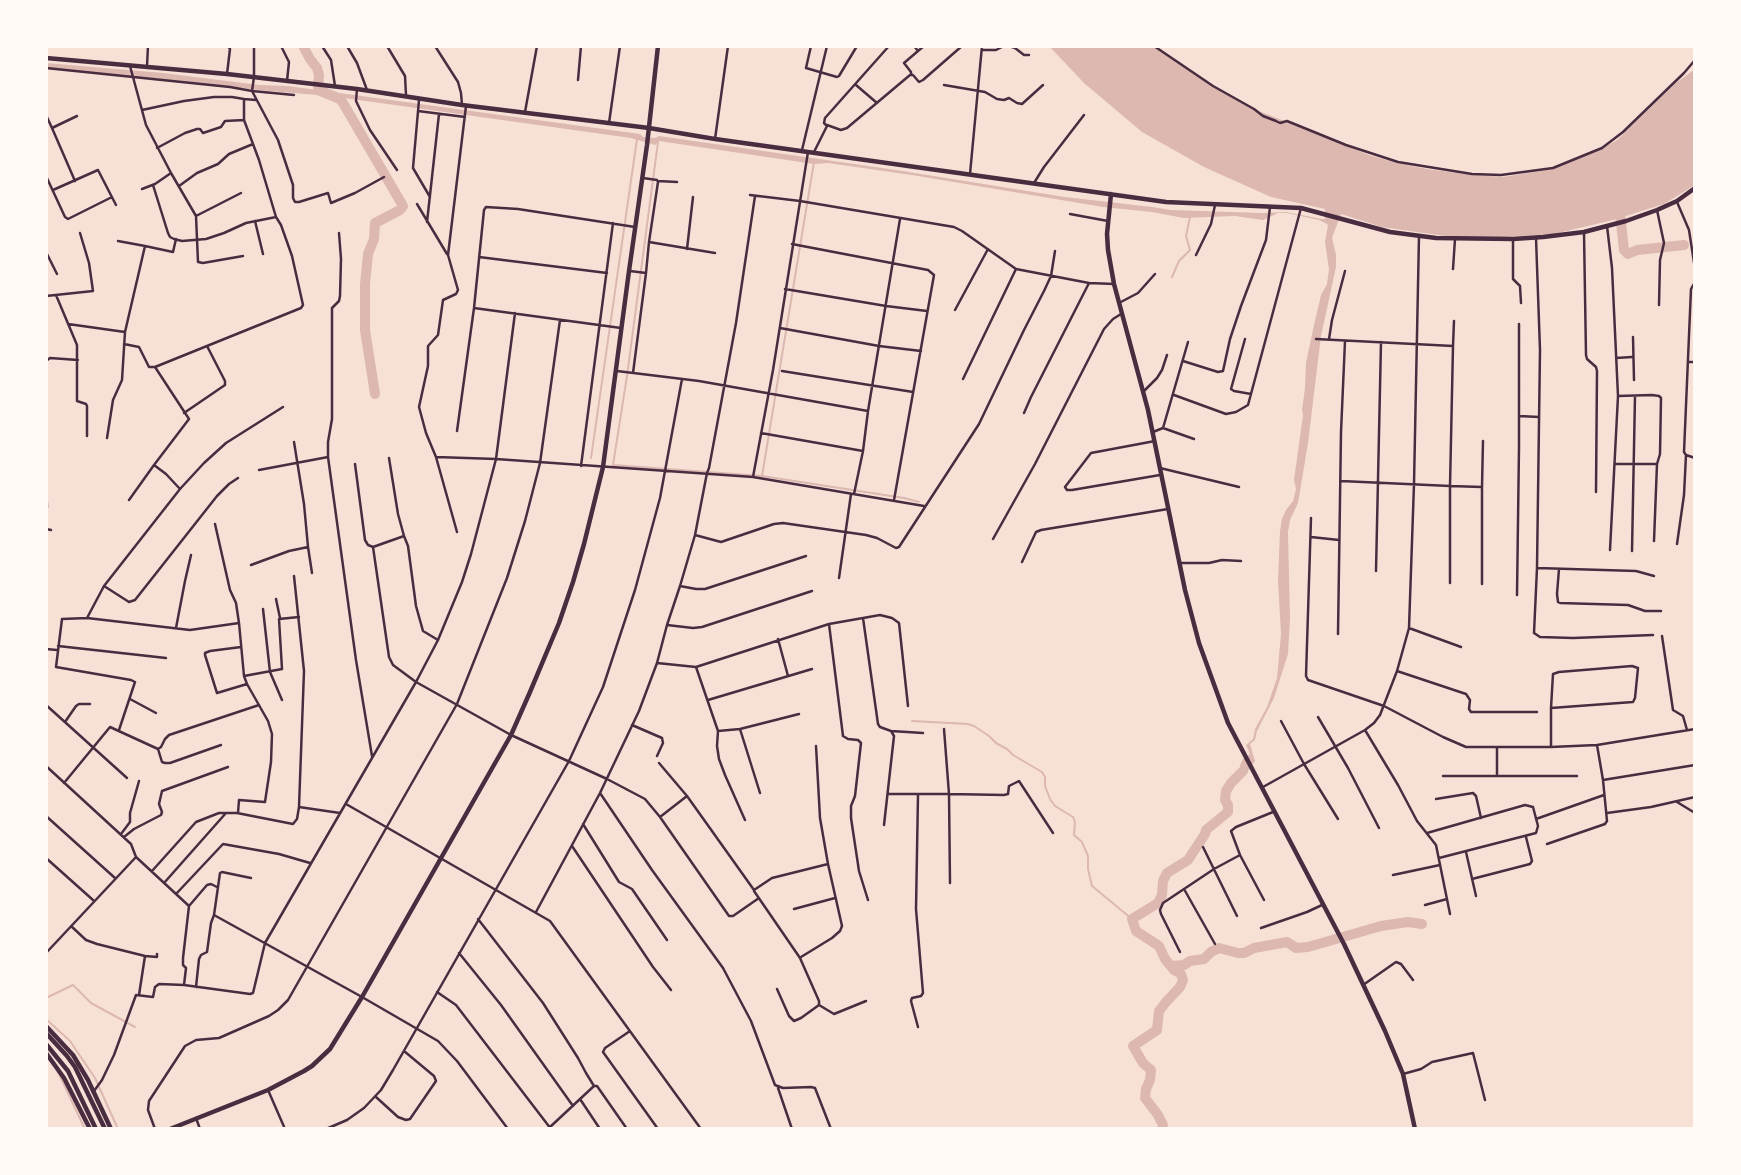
<!DOCTYPE html>
<html>
<head>
<meta charset="utf-8">
<style>
	body { margin:0 }
	#map { position:relative; width:1741px; height:1175px; overflow:hidden; background:#f7e1d7; font-family:"Exo 2",sans-serif }
	canvas { display:block }
	.frame { position:absolute; inset:0; border:48px solid #fffaf5; pointer-events:none }
</style>
</head>
<body>
<div id="map">
<canvas width="1741" height="1175"></canvas>
<div class="frame"></div>
</div>
<script>
const ctx = document.querySelector('canvas').getContext('2d');
ctx.lineJoin = 'round';
function fill(path, color) {
  ctx.fillStyle = color;
  ctx.fill(path, 'evenodd');
}
function poly(rows) {
  const path = new Path2D();
  for (const r of rows) {
    path.moveTo(r[0], r[1]);
    for (let i = 2; i < r.length; i += 2) path.lineTo(r[i], r[i + 1]);
  }
  return path;
}
function stroke(path, color, width, dash) {
  ctx.strokeStyle = color;
  ctx.lineWidth = width;
  ctx.lineCap = dash ? 'butt' : 'round';
  ctx.setLineDash(dash || []);
  ctx.stroke(path);
}
const water = poly([
	[1049,46,1155,46,1202,79,1259,111,1369,155,1397,163,1427,169,1464,174,1503,177,1553,169,1600,150,1617,140,1676,83,1695,69,1695,185,1664,204,1613,220,1554,234,1487,238,1445,236,1382,227,1341,214,1332,238,1336,255,1336,267,1321,336,1308,443,1298,503,1290,520,1288,532,1290,618,1288,654,1274,698,1257,731,1255,740,1250,744,1255,761,1246,774,1235,782,1231,779,1241,769,1240,765,1243,759,1250,754,1246,745,1253,739,1255,729,1267,707,1277,678,1281,634,1278,580,1280,531,1282,519,1286,510,1293,501,1296,489,1294,480,1303,415,1302,410,1305,388,1306,363,1314,325,1321,295,1327,284,1329,269,1325,242,1328,225,1325,223,1319,220,1287,213,1278,213,1263,220,1235,216,1184,218,1152,212,1103,207,912,175,828,163,814,164,659,141,655,145,631,138,330,96,269,91,46,68,46,63,163,73,259,85,288,86,640,134,643,137,655,138,659,136,896,170,1065,197,1152,207,1171,210,1261,213,1286,212,1322,219,1325,219,1325,209,1271,197,1204,167,1142,132,1084,83]
]);
const stream = poly([
	[658,142,627,376,613,465,762,476,904,498,919,502],
	[1172,277,1179,261,1190,250,1186,236,1190,217],
	[591,458,637,139],
	[762,476,814,162],
	[912,721,968,724,974,726,989,736,996,743,1007,749,1013,755,1042,772,1045,777,1045,786,1050,799,1055,806,1073,817,1075,822,1074,835,1082,842,1088,856,1088,869,1092,886,1132,919],
	[46,998,73,985,91,1003,135,1027],
	[46,1019,70,1041,95,1078,118,1129],
	[58,1072,85,1129]
]);
const river = poly([
	[303,46,310,59,317,68,319,75,318,90,340,99,343,103,403,206,400,210,375,223,374,239,368,254,365,284,365,330,375,394],
	[1618,205,1620,214,1624,250,1628,254,1637,250,1684,245],
	[1171,966,1184,965,1190,961,1204,959,1211,952,1219,948,1238,953,1244,953,1254,948,1287,942,1296,948,1308,947,1381,926,1408,922,1422,924],
	[1162,1129,1163,1125,1158,1115,1145,1098,1146,1089,1150,1080,1151,1070,1143,1063,1133,1046,1157,1030,1159,1011,1166,1002,1180,987,1183,980,1181,974,1174,970,1165,959,1159,946,1136,931,1132,919,1158,903,1162,895,1163,881,1167,873,1188,860,1205,834,1206,830,1228,812,1228,805,1225,800,1226,791,1231,783,1243,771]
]);
const minor = poly([
	[254,46,254,77,252,91,278,140,293,185,293,198,295,202,299,202,328,193,331,203,355,193,384,177],
	[281,46,289,62,287,81],
	[322,46,331,60,335,86],
	[347,46,357,63,367,90],
	[387,46,405,76,406,95],
	[435,46,458,82,461,93,462,105],
	[811,46,806,68,837,77,839,76,857,46],
	[1009,46,1015,48,1024,55,1029,55],
	[1154,46,1213,86,1254,109,1263,116,1276,121,1280,123,1287,121,1346,145,1398,162,1472,174,1501,175,1553,168,1602,148,1623,132,1684,73,1695,60],
	[982,50,996,50,1004,46],
	[918,51,924,46],
	[130,66,146,125,171,173,196,216,198,262,203,263,243,256],
	[147,66,148,46],
	[46,68,230,87,252,91,294,95],
	[227,74,230,49,228,46],
	[911,75,911,72,904,63,918,51,914,46],
	[578,80,581,46],
	[856,85,877,103],
	[944,85,985,92,997,99,1004,100,1009,98,1017,103,1022,104,1043,85],
	[357,89,356,101,370,130,397,170],
	[256,100,244,99,244,120,259,160,276,217],
	[419,100,413,168,430,197],
	[142,110,184,101,214,97,232,97,244,99],
	[418,111,465,117],
	[525,112,537,46],
	[46,115,52,128,77,116],
	[609,123,620,46],
	[827,125,841,130,847,128,910,75,913,75,919,82,923,80,962,46],
	[52,128,75,181],
	[715,139,728,46],
	[157,148,185,133,197,129,200,129,203,133,221,127,225,121,244,120],
	[802,150,827,46],
	[814,152,827,126,824,123,825,118,889,46],
	[970,174,982,46],
	[46,176,65,217,68,219,112,197],
	[643,178,657,180,658,182,649,242],
	[658,181,677,182],
	[1034,183,1044,167,1084,115],
	[179,186,197,173,218,164,229,154,253,144],
	[142,189,155,184,171,173],
	[53,190,98,170,116,205],
	[46,195,46,200],
	[750,195,800,201,954,227,962,231,1016,269,1089,283,1114,284],
	[1677,202,1689,230,1695,269],
	[417,204,447,254],
	[1657,210,1664,243,1660,260,1659,305],
	[1070,214,1108,221],
	[196,216,241,193],
	[255,221,263,254],
	[427,222,439,114],
	[1607,226,1612,268,1618,396,1610,550],
	[339,233,341,259,340,296,339,301,332,308,332,419,328,442,328,457,356,660,372,756],
	[1584,233,1586,355,1587,359,1596,367,1597,371,1596,492],
	[1536,238,1540,350,1537,568,1534,633,1540,637,1573,638,1653,635],
	[1513,239,1513,279,1520,286,1521,303],
	[792,244,928,270,934,275,894,500],
	[145,246,173,252,176,239],
	[687,249,693,197],
	[46,252,57,274],
	[1196,255,1211,224,1215,205],
	[479,257,607,273],
	[1453,269,1455,239],
	[630,271,646,273,633,373],
	[646,273,649,242,715,253],
	[1695,282,1691,289,1684,452,1686,455,1695,458],
	[785,289,886,306,927,311],
	[56,295,77,345,77,401,86,404,87,406,87,436],
	[46,296,93,291,89,263,80,233],
	[1119,303,1138,293,1155,274],
	[474,308,621,328],
	[955,310,988,249],
	[68,324,125,332],
	[780,328,879,346,921,351],
	[1633,337,1634,380],
	[1245,339,1231,389,1234,391,1251,394],
	[1316,339,1453,346,1450,486,1341,481],
	[1329,339,1332,320,1345,271],
	[124,344,139,347,149,367,155,367,301,308,303,305,292,256,281,225,276,217,246,223,224,233,206,239,182,241,174,239,170,237,168,233,153,185],
	[1453,346,1454,321],
	[1616,358,1632,357],
	[46,361,50,358,78,360],
	[1183,361,1218,372,1223,371,1230,339,1241,306,1266,240,1270,207],
	[1689,362,1695,362],
	[155,367,189,419,154,465,166,474,180,489],
	[617,371,699,381,868,411],
	[782,371,913,392],
	[963,379,1016,269],
	[1144,391,1157,378,1162,370,1167,355],
	[1174,395,1226,414,1236,412,1248,405,1301,208],
	[1618,396,1652,395,1659,396,1661,398,1660,454,1657,464],
	[184,413,225,385,225,381,207,346],
	[1024,413,1031,397,1089,283],
	[1519,416,1539,417],
	[1163,428,1194,439],
	[457,431,474,308,484,210,486,207,518,209,635,227],
	[1153,432,1163,428,1188,342],
	[761,433,863,451],
	[107,438,113,400,122,380,125,332,145,246,118,241],
	[1155,441,1091,453,1065,487,1067,490,1072,490,1160,475],
	[436,457,496,459,753,477,924,506],
	[389,458,398,514,404,536],
	[355,464,365,540,368,545,373,547,389,657,393,665,416,682,511,735,607,779,645,799,660,817,729,916,733,916,759,898],
	[1615,464,1657,464,1654,541],
	[581,466,613,223],
	[1160,468,1239,487],
	[259,470,328,457],
	[753,477,773,370,808,152],
	[46,479,47,507],
	[1482,487,1483,441],
	[854,494,863,451,868,411,900,219],
	[129,500,154,465],
	[1311,518,1306,676,1308,680,1384,706,1443,737,1466,747,1551,747,1597,745,1695,729],
	[215,524,230,590,236,603,239,623],
	[46,529,51,530],
	[457,532,436,457,426,433,419,407,428,366,428,346,438,335,443,300,456,294,458,290,448,255,466,106],
	[695,535,721,542,774,524,783,523,866,535,877,538,896,548,899,547,979,424,1024,330,1044,291,1051,276,1055,251],
	[1311,537,1339,540],
	[993,539,1035,464,1104,329,1113,319,1121,314],
	[1677,544,1684,495,1686,455],
	[308,547,312,573],
	[373,547,404,536,408,546,416,606,423,631,438,640],
	[1632,551,1635,396],
	[1022,562,1036,532,1041,530,1168,509],
	[1181,563,1209,563,1222,560,1241,561],
	[251,565,289,551,308,547,304,504,294,442],
	[1537,568,1636,571,1654,576],
	[1559,569,1557,594,1558,602,1560,603,1628,605,1645,611,1661,611],
	[1376,571,1381,342],
	[294,576,304,671,299,807],
	[839,578,851,494],
	[1450,583,1450,486,1482,487,1482,584],
	[104,586,129,602,135,600,217,496,229,484,238,478],
	[680,586,696,589,705,589,806,556],
	[1517,595,1519,447,1519,324],
	[276,599,280,618],
	[263,609,270,672,282,700],
	[87,618,104,586,180,489,204,463,226,443,283,407],
	[863,618,878,724,880,727,891,731,894,736,884,825],
	[829,624,843,736,848,739,858,740,861,743,855,796,851,806,851,818,859,871,868,900],
	[667,625,693,628,702,627,812,591],
	[176,628,185,581,191,555],
	[1409,628,1461,647],
	[1338,634,1341,432,1345,341],
	[1662,636,1673,710,1683,716,1687,730],
	[778,639,788,676],
	[58,646,166,658],
	[241,647,210,651,205,653,205,655,217,693,247,684],
	[46,649,57,650],
	[657,663,696,667,829,624,880,615,892,618,899,623,908,706],
	[696,667,718,731,717,746,719,759,725,775,745,820],
	[1397,671,1466,694,1470,700,1469,709,1471,712,1537,712],
	[244,676,282,669,279,619,299,617],
	[130,699,156,713],
	[708,700,812,669],
	[46,705,127,778],
	[1318,717,1348,768,1379,828],
	[1281,721,1304,764,1338,819],
	[65,722,76,706,79,704,90,704],
	[632,725,662,738,663,743,657,756],
	[740,729,760,793],
	[944,729,949,794,1004,795,1008,794,1009,786,1019,781,1053,833],
	[119,730,135,682,131,680,56,667,62,619,87,618,190,630,239,623,244,676,247,684,268,721,272,734,271,762,265,802,239,800,238,813],
	[1365,730,1398,785,1417,821,1436,845,1450,914],
	[718,731,740,729,799,714],
	[891,731,923,733],
	[1551,747,1551,708,1553,674,1559,672,1632,666,1638,668,1635,698,1633,702,1551,708],
	[158,749,161,747,165,739,169,735,259,705],
	[659,763,687,796],
	[46,766,131,844,136,857],
	[1443,776,1497,776,1497,748],
	[1497,776,1577,776],
	[1603,780,1695,765],
	[64,783,110,727,158,749,162,762,165,763,170,763,221,745],
	[1263,787,1365,730,1374,723,1380,715,1397,671,1409,628,1414,484,1419,236],
	[600,793,652,870,723,968,751,1021,775,1085,783,1088,811,1087,815,1088,831,1129],
	[889,794,949,794,950,883],
	[918,795,916,909,923,993,921,996,912,998,911,1001,918,1027],
	[1436,799,1473,793,1476,796,1481,818],
	[1677,802,1695,813],
	[346,804,550,921,701,1129],
	[1607,813,1651,807,1695,797],
	[46,816,115,878],
	[660,817,687,796,754,890,772,878,828,864,820,818,816,746],
	[1536,819,1604,795],
	[583,824,619,882,632,889,667,940],
	[1427,833,1525,805,1533,807,1538,826,1536,833,1439,858],
	[121,834,130,822,130,813,139,781],
	[124,837,134,829,161,815,162,812,159,804,162,791,228,767],
	[1547,844,1605,824,1607,821,1603,780,1597,745],
	[572,846,653,967,671,990],
	[1203,847,1237,916],
	[1466,852,1476,896],
	[136,857,189,906],
	[46,858,93,900],
	[152,871,196,822,219,813,237,813,293,824,297,819,299,807,340,813],
	[1393,875,1440,865],
	[251,878,222,872,220,873,214,915,362,997,438,1041,457,1061,508,1129],
	[1472,879,1530,864,1532,861,1526,837],
	[164,883,226,813],
	[1184,889,1215,944],
	[754,891,800,958,819,1001,819,1005,801,1018,794,1021,789,1016,777,989],
	[176,894,223,844,279,854,310,863],
	[1264,900,1240,855,1231,831,1236,827,1273,812],
	[1425,905,1447,899],
	[189,906,207,885,211,884,217,887],
	[794,909,835,898],
	[536,912,600,793,639,711,657,663,667,625,680,586,695,535,707,473,709,468,736,323,755,196],
	[478,919,543,1003,578,1058,586,1073,594,1086,597,1086,627,1129],
	[71,926,86,940,97,944,145,956,157,957,157,954],
	[1261,928,1307,912,1322,905],
	[1180,952,1161,914,1160,910,1163,903,1214,869,1240,855],
	[46,953,136,857],
	[459,953,501,1005,573,1106],
	[801,957,832,938,840,931,842,926,828,864],
	[184,985,186,968,183,965,183,958,189,906],
	[1363,985,1396,962,1401,964,1413,980],
	[196,987,199,959,201,955,207,952,211,923,214,915],
	[437,992,456,1005,551,1129],
	[139,995,145,956],
	[819,1005,834,1014,866,1001],
	[630,1031,605,1048,603,1052,658,1129],
	[1403,1074,1421,1069,1432,1062,1473,1053,1485,1100],
	[778,1088,792,1129],
	[268,1090,285,1129],
	[94,1091,102,1080,114,1055,136,995,153,997,155,987,159,984,184,985,250,994,253,993,265,943,416,682,438,640,462,582,471,554,496,459,515,313],
	[376,1097,398,1117,406,1120,410,1119,436,1081,434,1076,404,1051],
	[580,1099,600,1129],
	[196,1118,200,1129],
	[550,1127,594,1086],
	[155,1129,148,1110,149,1101,185,1046,196,1040,219,1038,269,1016,278,1010,288,1000,457,704,507,578,525,521,540,463,560,320],
	[326,1129,347,1120,364,1108,381,1090,393,1070,569,761,603,687,635,590,660,498,682,379]
]);
const primary = poly([
	[46,58,227,74,357,89,462,105,649,128,715,139,1166,202,1301,208,1390,232,1436,238,1513,239,1543,237,1584,232,1626,221,1657,210,1677,201,1695,188],
	[1111,194,1107,234,1108,250,1114,284,1148,410,1185,590,1199,643,1228,723,1344,944,1385,1031,1403,1074,1415,1129],
	[46,1026,73,1055,88,1080,111,1129],
	[46,1053,64,1078,90,1129],
	[170,1129,268,1090,304,1071,312,1066,330,1049,362,997,511,735,530,692,559,623,573,582,584,544,603,467,629,271,647,145,658,46]
]);
const trunk = poly([
	[46,1033,67,1056,75,1067,105,1129],
	[46,1044,68,1071,96,1129]
]);
fill(water, '#dcb8b0');
stroke(stream, '#dcb8b0', 2);
stroke(river, '#dcb8b0', 10);
stroke(minor, '#4a2c40', 2.5);
stroke(primary, '#4a2c40', 4.5);
stroke(trunk, '#4a2c40', 4.5);
</script>
</body>
</html>
